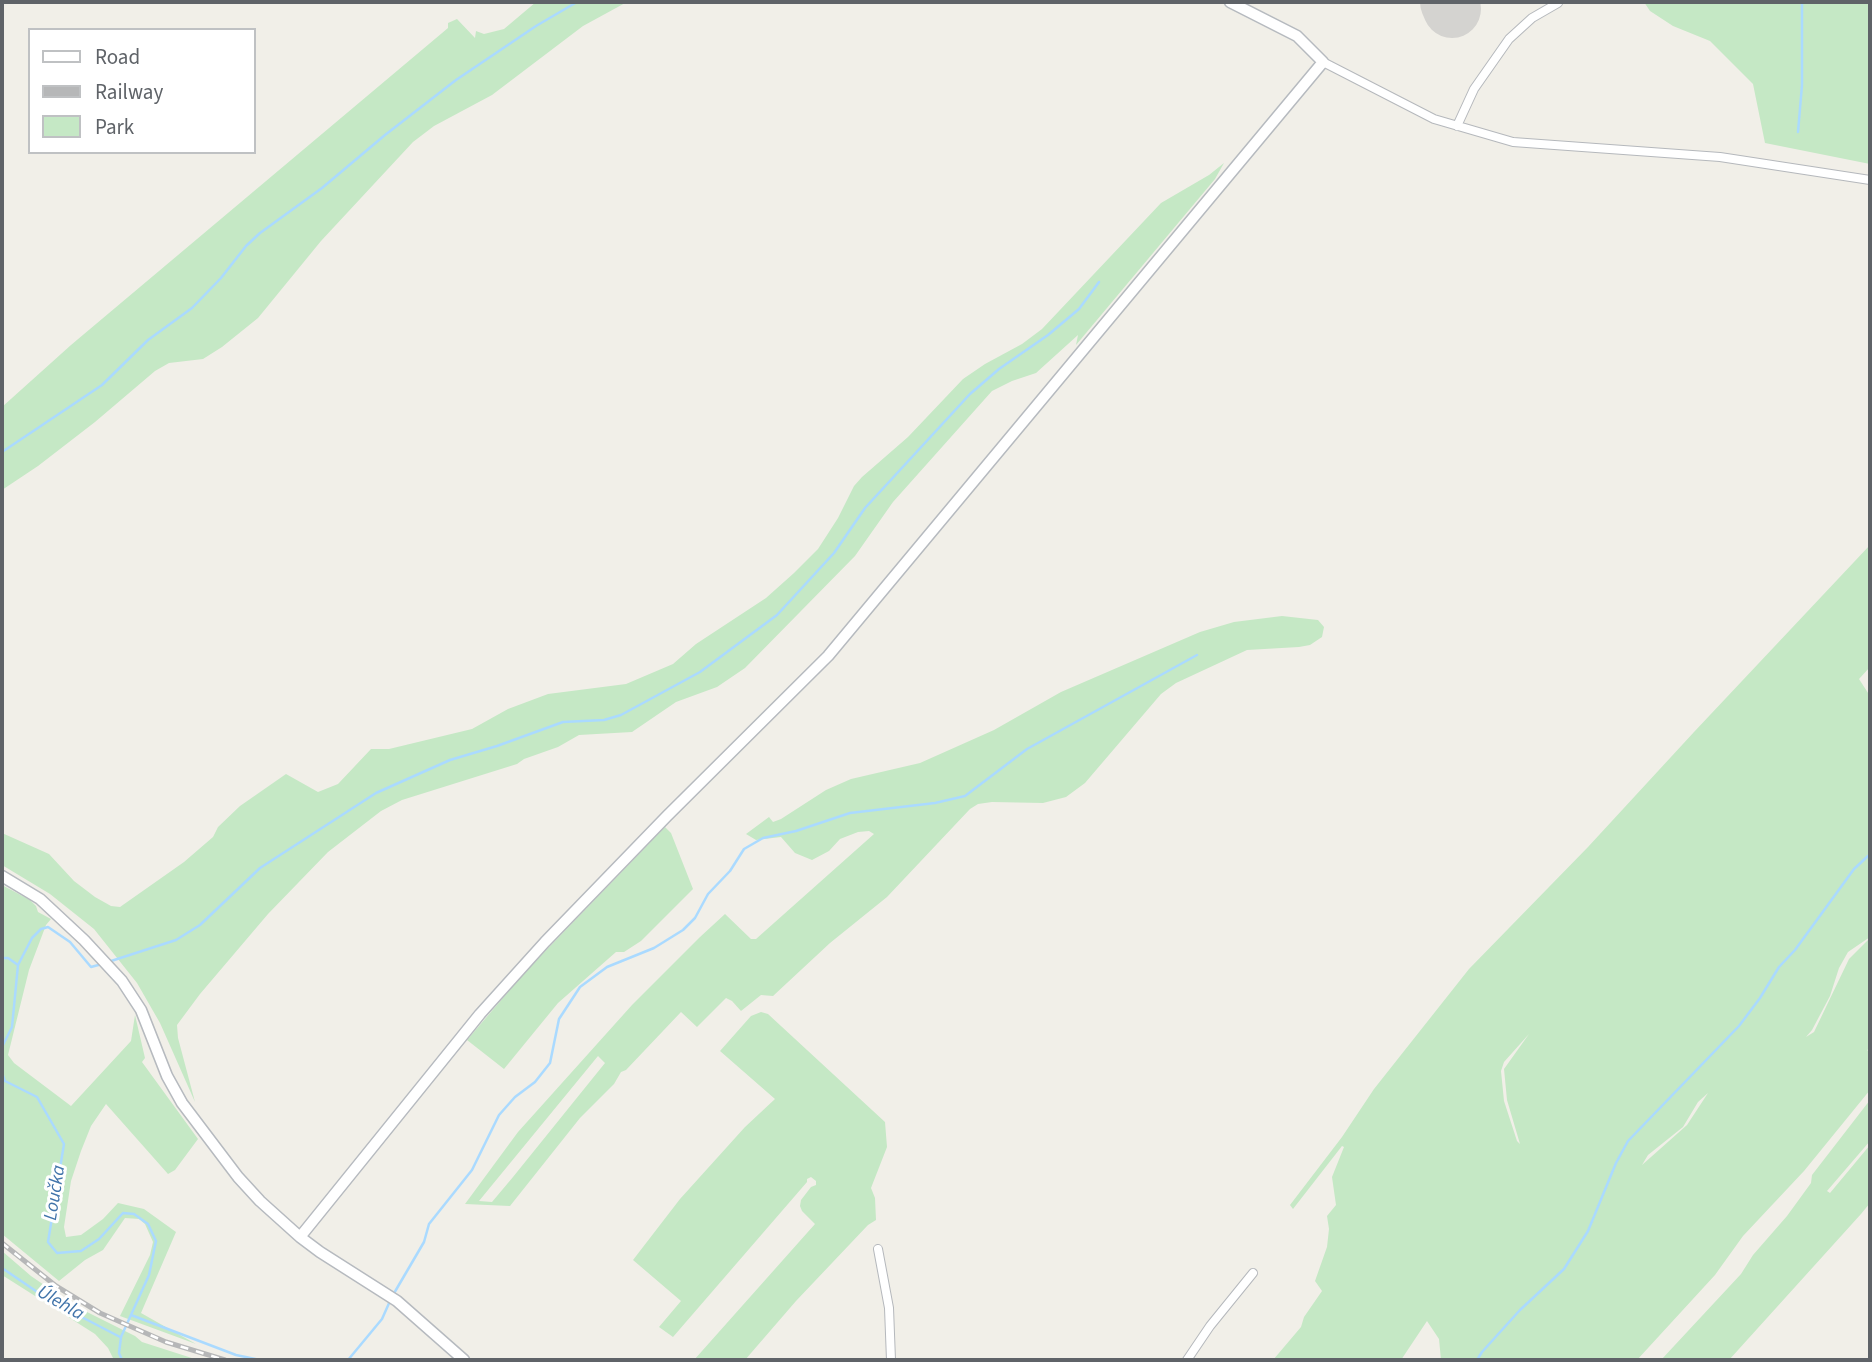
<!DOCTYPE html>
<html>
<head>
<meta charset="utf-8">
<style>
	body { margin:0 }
	#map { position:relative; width:1872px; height:1362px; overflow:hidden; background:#f1efe8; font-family:"Source Sans 3",sans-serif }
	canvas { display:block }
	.frame { position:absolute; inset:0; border:4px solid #5f6368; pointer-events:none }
	.legend { position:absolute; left:28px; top:28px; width:228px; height:126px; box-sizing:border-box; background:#fff; border:2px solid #bfc1c3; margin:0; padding:9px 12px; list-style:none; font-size:21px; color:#5f6368 }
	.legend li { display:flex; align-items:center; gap:14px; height:35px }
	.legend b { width:35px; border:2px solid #bfc1c3 }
</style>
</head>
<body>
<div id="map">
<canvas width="1872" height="1362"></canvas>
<div class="frame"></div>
<ul class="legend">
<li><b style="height:9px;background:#fff"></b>Road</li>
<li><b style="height:9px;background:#b6b7b8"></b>Railway</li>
<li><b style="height:19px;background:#c5e8c5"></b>Park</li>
</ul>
</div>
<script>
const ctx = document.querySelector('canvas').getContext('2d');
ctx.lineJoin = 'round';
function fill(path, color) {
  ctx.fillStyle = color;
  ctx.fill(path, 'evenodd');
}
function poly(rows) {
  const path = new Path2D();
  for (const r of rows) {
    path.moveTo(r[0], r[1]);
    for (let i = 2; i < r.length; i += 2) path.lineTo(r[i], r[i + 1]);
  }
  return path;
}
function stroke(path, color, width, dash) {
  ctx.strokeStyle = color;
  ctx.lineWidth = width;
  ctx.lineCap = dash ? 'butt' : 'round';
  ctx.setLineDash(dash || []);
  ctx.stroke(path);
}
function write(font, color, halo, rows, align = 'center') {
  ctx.font = font + ' "Source Sans 3",sans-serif';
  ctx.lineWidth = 6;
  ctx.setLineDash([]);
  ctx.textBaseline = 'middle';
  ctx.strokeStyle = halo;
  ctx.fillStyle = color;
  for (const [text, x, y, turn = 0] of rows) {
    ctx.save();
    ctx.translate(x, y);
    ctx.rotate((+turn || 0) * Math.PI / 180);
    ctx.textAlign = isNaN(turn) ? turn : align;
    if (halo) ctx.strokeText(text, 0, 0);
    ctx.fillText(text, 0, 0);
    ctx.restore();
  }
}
const green = poly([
	[536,2,627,2,583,26,492,95,434,126,413,142,321,241,258,318,222,347,203,359,169,363,155,371,95,422,38,466,2,490,2,407,71,345,448,28,448,23,457,19,475,38,476,31,484,34,504,29],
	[1644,2,1870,2,1870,164,1765,143,1753,84,1710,41,1673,26,1650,11],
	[1224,163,1215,179,1076,345,1078,335,1036,373,1012,381,992,391,893,502,855,556,745,668,717,687,676,702,632,732,579,735,558,747,524,759,517,764,402,800,381,811,328,852,268,914,200,994,177,1025,178,1038,195,1102,160,1023,137,983,94,929,50,894,2,865,2,833,49,854,74,881,95,897,111,906,120,907,184,862,213,837,218,827,240,806,286,774,318,792,338,784,371,749,389,749,472,729,508,709,548,694,626,684,673,664,696,644,766,598,794,573,818,549,838,518,854,486,862,477,908,437,963,379,985,364,1022,344,1042,329,1161,203,1209,175],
	[1870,545,1870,667,1859,679,1870,696,1870,937,1848,952,1839,968,1830,996,1812,1030,1806,1037,1814,1032,1849,959,1870,938,1870,1045,1867,1051,1870,1049,1870,1090,1804,1171,1743,1236,1715,1275,1637,1360,1441,1360,1439,1339,1427,1321,1401,1360,1273,1360,1301,1327,1304,1317,1322,1291,1315,1281,1327,1247,1329,1229,1327,1216,1336,1205,1332,1177,1344,1147,1342,1146,1293,1209,1290,1205,1342,1137,1374,1089,1469,969,1588,847,1694,732],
	[1529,1034,1504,1069,1507,1100,1520,1144,1517,1141,1504,1101,1501,1071,1504,1062],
	[1708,1093,1687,1125,1642,1165,1648,1155,1683,1127,1698,1102],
	[1282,616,1318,620,1324,627,1322,637,1310,645,1299,647,1247,650,1176,683,1161,694,1085,783,1066,797,1043,803,992,802,978,804,970,809,887,897,830,943,773,996,761,995,741,1011,732,1001,726,998,697,1027,681,1012,626,1070,621,1072,614,1084,580,1118,510,1206,465,1204,518,1132,632,1005,700,937,725,914,751,939,756,939,874,834,869,831,858,832,840,839,829,851,812,860,795,853,781,837,756,840,746,834,769,817,773,822,781,819,826,790,851,779,920,763,994,730,1061,692,1200,632,1234,622],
	[598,1056,605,1063,513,1177,492,1202,479,1201],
	[665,827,671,833,693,889,641,941,624,952,616,952,558,1003,504,1069,467,1040,526,971],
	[2,885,30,900,36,906,38,912,51,919,46,925,29,970,8,1055,14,1063,71,1106,131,1041,135,1015,145,1058,142,1062,198,1139,175,1170,168,1174,106,1104,91,1126,81,1151,71,1181,64,1227,66,1237,81,1235,103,1219,118,1203,144,1209,176,1232,141,1313,196,1344,120,1316,150,1255,153,1242,145,1224,139,1219,125,1218,103,1250,85,1260,59,1281,2,1234],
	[761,1012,768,1014,885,1122,887,1147,871,1188,875,1198,876,1220,868,1225,796,1301,745,1360,694,1360,815,1224,802,1211,800,1206,801,1200,811,1187,816,1185,816,1181,811,1177,807,1179,807,1182,673,1337,659,1327,681,1301,633,1260,680,1199,745,1127,775,1099,720,1051,751,1016],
	[1870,1100,1870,1141,1827,1191,1830,1193,1870,1145,1870,1203,1861,1214,1729,1360,1661,1360,1741,1274,1753,1255,1787,1216,1811,1183,1812,1175],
	[2,1251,31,1276,73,1305,135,1336,142,1342,198,1360,114,1360,108,1348,95,1334,2,1275]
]);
const stream = poly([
	[1798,132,1802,85,1802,2],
	[2,452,102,385,148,340,192,308,221,278,246,246,260,233,322,188,385,135,456,80,536,26,577,2],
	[2,958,8,958,18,965,12,1027,2,1047],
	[108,962,176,940,200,925,260,868,376,793,450,760,497,746,563,722,604,720,621,715,700,672,777,615,834,553,865,508,970,394,999,369,1048,335,1079,309,1099,282],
	[18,965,32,938,41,929,48,927,70,942,91,967,102,964],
	[2,1073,5,1081,37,1097,64,1144,48,1242,57,1253,81,1251,99,1239,123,1213,134,1214,148,1224,156,1241,149,1275,121,1337,119,1353,122,1360],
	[2,1268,49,1300,120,1337],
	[393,1295,424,1242,429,1224,472,1170,499,1115,515,1097,535,1082,550,1063,559,1019,580,987,607,967,654,948,683,930,695,918,708,894,730,871,744,849,763,838,796,831,850,813,935,803,965,796,1027,749,1197,655],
	[131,1315,236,1355,260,1360],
	[348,1360,382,1319,390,1301],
	[1477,1360,1482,1352,1520,1310,1564,1269,1588,1231,1616,1163,1628,1141,1739,1026,1760,998,1779,967,1795,950,1854,869,1868,856]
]);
const runway = poly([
	[1449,2,1452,9]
]);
const street = poly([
	[1323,62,1434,119,1513,142,1720,157,1870,180],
	[1457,126,1474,89,1509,39,1532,18,1558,3],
	[878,1249,889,1308,891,1360],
	[1187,1360,1210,1326,1253,1273]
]);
const secondary = poly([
	[2,876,40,899,84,940,122,981,141,1010,167,1076,182,1103,238,1177,260,1201,300,1237,320,1252,397,1301,464,1360],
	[300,1237,480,1014,545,942,667,816,828,656,1323,62,1297,36,1230,2]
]);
const rail = poly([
	[2,1243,56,1286,100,1313,166,1342,225,1360]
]);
const waterNames = [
	["Loučka",56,1193,-81],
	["Úlehla",60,1304,30]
];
fill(green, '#c5e8c5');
stroke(stream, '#aadaff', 2.5);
stroke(runway, '#d4d3d0', 58);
stroke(street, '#b5b8bc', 10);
stroke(secondary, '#b6babf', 13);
stroke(street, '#fff', 8);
stroke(secondary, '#fff', 10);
stroke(rail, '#b6b7b8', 5);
stroke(rail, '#fff', 2.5, [8]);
write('italic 19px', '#4174aa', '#fff', waterNames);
</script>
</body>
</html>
